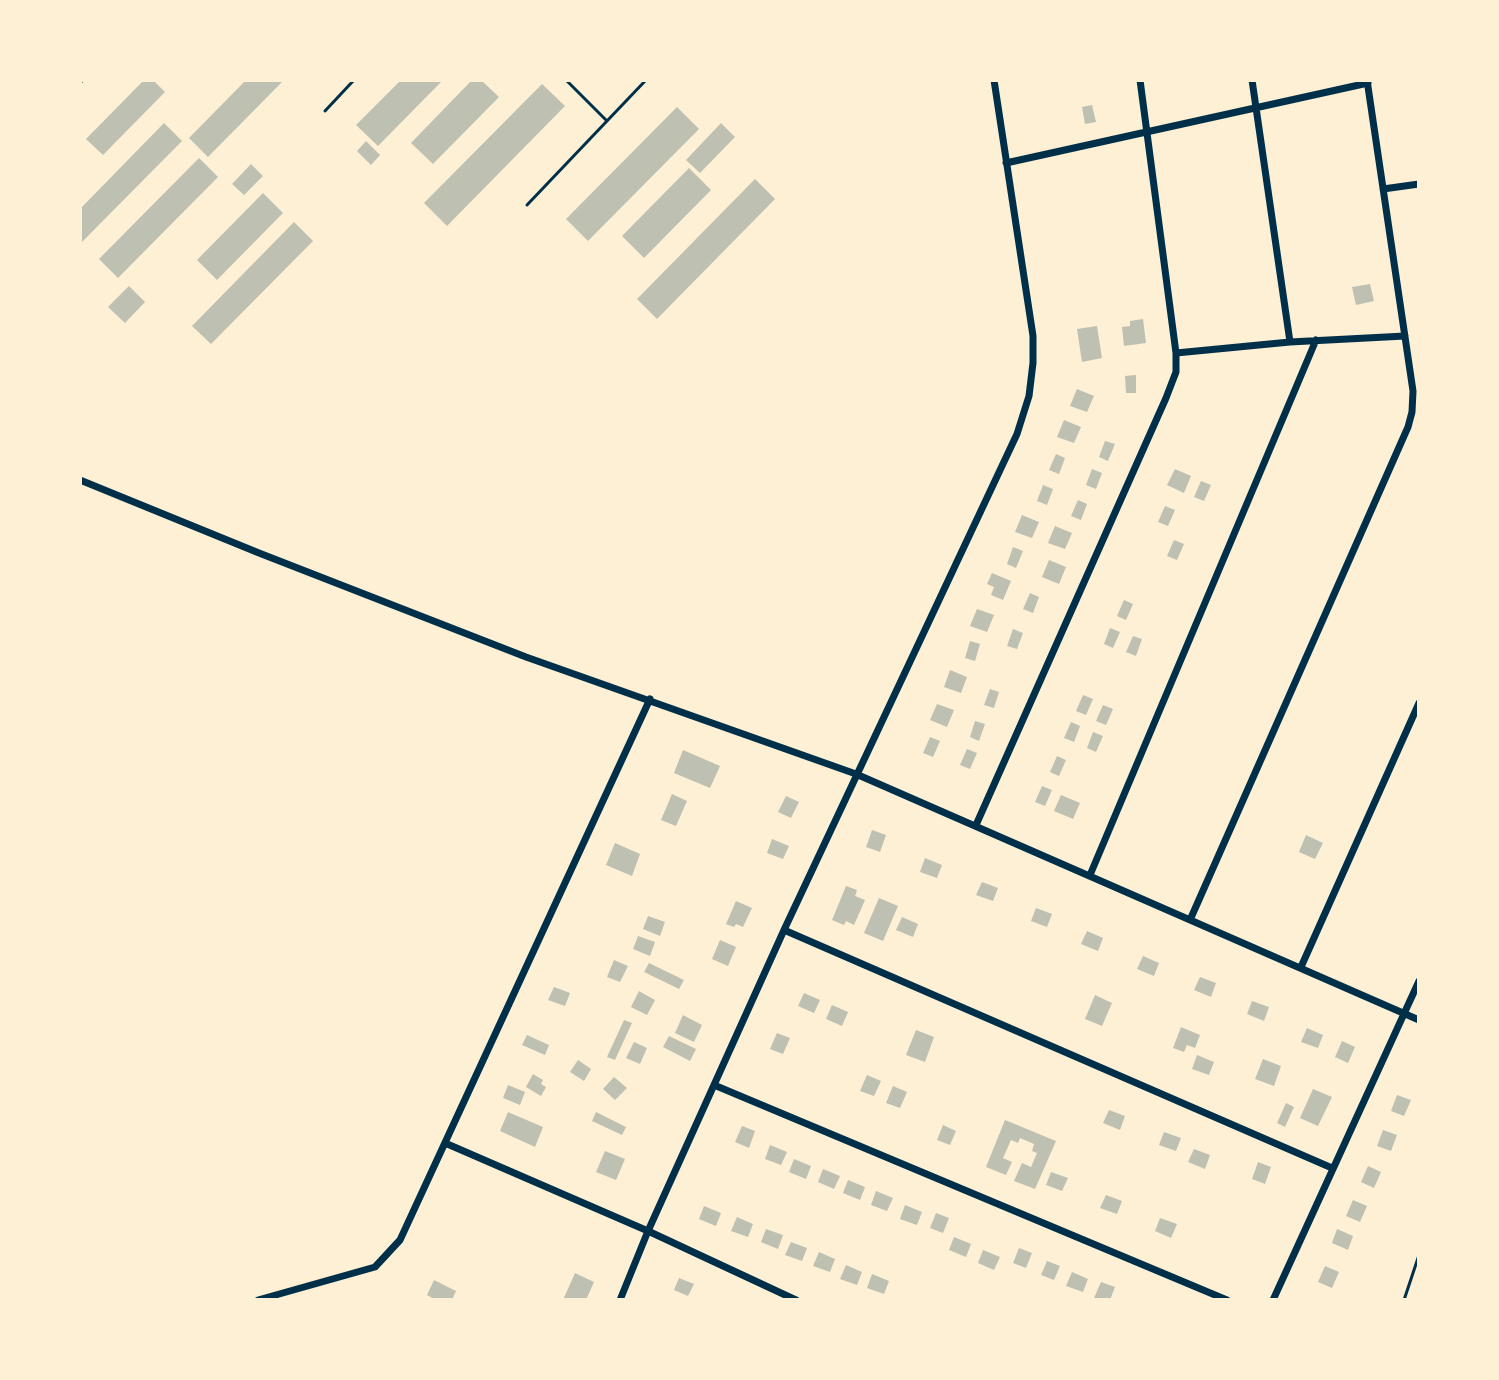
<!DOCTYPE html>
<html>
<head>
<meta charset="utf-8">
<style>
	body { margin:0 }
	#map { position:relative; width:1499px; height:1380px; overflow:hidden; background:#fdf0d5; font-family:Cabin,sans-serif }
	canvas { display:block }
	.frame { position:absolute; inset:0; border:82px solid #fdf0d5; pointer-events:none }
</style>
</head>
<body>
<div id="map">
<canvas width="1499" height="1380"></canvas>
<div class="frame"></div>
</div>
<script>
const ctx = document.querySelector('canvas').getContext('2d');
ctx.lineJoin = 'round';
function fill(path, color) {
  ctx.fillStyle = color;
  ctx.fill(path, 'evenodd');
}
function poly(rows) {
  const path = new Path2D();
  for (const r of rows) {
    path.moveTo(r[0], r[1]);
    for (let i = 2; i < r.length; i += 2) path.lineTo(r[i], r[i + 1]);
  }
  return path;
}
function stroke(path, color, width, dash) {
  ctx.strokeStyle = color;
  ctx.lineWidth = width;
  ctx.lineCap = dash ? 'butt' : 'round';
  ctx.setLineDash(dash || []);
  ctx.stroke(path);
}
const building = poly([
	[144,80,153,80,165,92,103,155,86,139],
	[246,80,284,80,208,157,189,138],
	[401,80,443,80,378,146,356,125],
	[472,80,481,80,499,97,433,164,411,143],
	[542,84,565,106,447,226,424,203],
	[1092,105,1096,122,1085,124,1082,107],
	[677,107,699,129,588,241,566,219],
	[164,123,182,141,80,244,80,209],
	[721,123,735,137,700,173,686,160],
	[366,141,380,155,371,165,357,151],
	[199,158,218,177,118,278,99,259],
	[251,164,263,176,244,195,232,184],
	[689,168,711,190,644,258,622,236],
	[755,179,775,199,657,319,637,299],
	[263,193,283,213,217,280,197,260],
	[294,222,313,241,211,344,192,326],
	[1370,284,1374,301,1356,305,1352,287],
	[129,286,145,302,125,323,108,307],
	[1143,319,1146,343,1124,346,1122,327,1130,326,1130,321],
	[1097,326,1102,358,1082,362,1077,329],
	[1136,375,1136,393,1126,393,1125,376],
	[1077,389,1094,396,1087,412,1070,406],
	[1064,420,1081,427,1074,443,1057,437],
	[1105,441,1115,444,1108,461,1099,457],
	[1056,454,1065,458,1059,474,1049,470],
	[1092,469,1102,473,1096,489,1086,485],
	[1175,469,1191,476,1184,493,1167,485],
	[1201,481,1211,485,1204,501,1194,497],
	[1043,485,1053,489,1047,505,1037,501],
	[1078,500,1087,504,1081,520,1071,516],
	[1165,506,1175,510,1168,526,1158,522],
	[1022,515,1039,522,1032,538,1015,532],
	[1055,526,1072,533,1065,549,1048,543],
	[1174,540,1184,544,1177,560,1167,556],
	[1013,547,1023,551,1016,568,1007,564],
	[1049,560,1066,567,1059,584,1042,577],
	[992,573,1011,581,1003,600,991,595,994,587,987,584],
	[1030,593,1039,597,1033,613,1023,609],
	[1124,600,1133,604,1126,620,1117,616],
	[977,609,994,615,987,632,970,626],
	[1110,628,1120,632,1113,648,1104,644],
	[1013,629,1023,633,1017,649,1007,646],
	[1133,636,1142,639,1136,656,1126,652],
	[970,641,980,644,975,661,965,658],
	[950,670,967,677,961,693,944,687],
	[990,689,999,692,994,708,984,705],
	[1083,695,1093,699,1086,715,1076,711],
	[937,704,954,710,947,727,930,720],
	[1103,705,1113,709,1106,725,1096,721],
	[975,721,985,724,979,741,970,737],
	[1071,722,1080,726,1074,742,1064,738],
	[1093,732,1103,736,1096,752,1087,748],
	[930,737,940,741,933,757,923,753],
	[967,749,977,753,970,769,960,765],
	[683,750,720,766,710,788,674,773],
	[1057,756,1066,760,1059,776,1050,772],
	[1042,786,1052,790,1045,806,1035,802],
	[672,794,687,801,676,826,661,820],
	[1061,795,1080,803,1073,819,1054,811],
	[786,796,799,802,791,818,778,812],
	[872,830,886,835,880,852,866,847],
	[1306,835,1323,843,1315,859,1299,852],
	[772,839,789,846,783,859,767,853],
	[615,843,640,854,632,876,606,865],
	[925,858,942,865,937,878,920,872],
	[982,882,998,888,993,901,976,895],
	[846,886,857,890,855,896,865,900,854,925,846,921,844,925,832,920],
	[879,898,898,906,883,941,864,933],
	[736,901,752,908,743,927,736,924,734,927,726,924],
	[1036,908,1052,914,1047,927,1031,921],
	[648,916,665,922,660,936,643,929],
	[902,917,918,924,913,937,896,930],
	[1087,931,1103,938,1098,951,1081,944],
	[638,936,655,942,650,956,633,949],
	[720,940,736,947,728,966,712,959],
	[1143,956,1159,963,1154,976,1137,969],
	[614,960,628,966,620,982,607,977],
	[649,963,684,980,679,989,644,972],
	[1200,977,1216,983,1211,997,1194,990],
	[554,987,570,993,565,1006,548,1000],
	[639,991,655,1000,647,1015,631,1007],
	[804,993,820,1000,814,1013,798,1006],
	[1095,995,1112,1003,1102,1026,1085,1019],
	[1252,1001,1269,1007,1264,1021,1247,1014],
	[832,1005,848,1012,842,1026,826,1019],
	[683,1015,702,1025,694,1042,675,1033],
	[624,1020,632,1023,615,1060,607,1057],
	[1181,1027,1200,1035,1195,1048,1187,1045,1184,1052,1173,1048],
	[1307,1028,1323,1035,1318,1048,1301,1042],
	[916,1030,934,1037,925,1062,906,1055],
	[777,1033,790,1038,783,1054,770,1049],
	[527,1035,549,1045,545,1055,522,1045],
	[669,1036,696,1049,690,1061,663,1047],
	[1342,1041,1355,1047,1348,1063,1335,1057],
	[634,1042,647,1048,640,1064,626,1058],
	[1197,1055,1214,1062,1209,1075,1192,1069],
	[1263,1059,1281,1066,1274,1086,1255,1079],
	[578,1060,591,1069,584,1081,570,1072],
	[533,1074,543,1080,541,1084,546,1087,541,1096,526,1087],
	[867,1075,881,1081,874,1096,860,1091],
	[614,1077,627,1088,615,1100,603,1089],
	[508,1085,525,1092,520,1105,503,1098],
	[893,1086,907,1092,900,1108,886,1103],
	[1313,1089,1332,1097,1318,1126,1300,1118],
	[1397,1095,1411,1100,1404,1116,1391,1111],
	[1286,1103,1294,1107,1285,1127,1277,1123],
	[1109,1110,1125,1116,1120,1130,1103,1123],
	[508,1112,543,1127,535,1147,500,1131],
	[596,1112,626,1127,622,1135,592,1121],
	[1005,1120,1056,1141,1035,1189,1014,1181,1022,1163,1031,1167,1037,1153,1032,1151,1034,1144,1020,1138,1018,1143,1011,1140,1003,1158,1012,1162,1006,1175,986,1167],
	[943,1125,956,1131,950,1145,937,1140],
	[742,1126,755,1131,749,1148,735,1142],
	[1383,1130,1397,1135,1391,1151,1377,1146],
	[1164,1132,1181,1138,1176,1151,1159,1145],
	[770,1145,787,1152,781,1165,765,1159],
	[1194,1149,1210,1155,1205,1169,1188,1162],
	[605,1151,625,1159,616,1180,596,1172],
	[794,1159,811,1166,806,1179,789,1172],
	[1258,1162,1271,1167,1265,1184,1252,1179],
	[1368,1166,1381,1172,1374,1188,1361,1182],
	[823,1169,840,1176,834,1189,818,1182],
	[1051,1172,1068,1178,1062,1191,1046,1185],
	[848,1180,865,1187,860,1200,843,1193],
	[876,1191,893,1198,887,1211,871,1205],
	[1106,1195,1122,1201,1117,1214,1100,1208],
	[1353,1200,1367,1206,1360,1222,1346,1216],
	[905,1205,922,1212,917,1225,900,1219],
	[704,1206,721,1213,716,1226,699,1219],
	[936,1213,949,1218,943,1233,930,1228],
	[737,1217,753,1224,748,1237,731,1231],
	[1160,1218,1177,1224,1171,1238,1155,1231],
	[766,1229,783,1235,778,1249,761,1242],
	[1337,1229,1353,1236,1348,1250,1332,1243],
	[954,1237,971,1244,966,1257,949,1250],
	[791,1242,807,1248,802,1261,785,1255],
	[1019,1248,1032,1253,1026,1268,1013,1263],
	[983,1250,1000,1257,994,1270,978,1263],
	[819,1252,835,1259,830,1272,813,1266],
	[1047,1261,1060,1266,1054,1280,1041,1275],
	[846,1265,862,1272,857,1285,840,1279],
	[1325,1266,1339,1272,1332,1288,1318,1282],
	[1072,1272,1088,1279,1083,1292,1066,1286],
	[575,1273,594,1282,586,1300,563,1300],
	[872,1274,889,1281,884,1294,867,1288],
	[679,1278,694,1284,688,1296,674,1290],
	[434,1280,456,1291,452,1300,436,1300,427,1295],
	[1101,1282,1115,1287,1110,1300,1094,1298]
]);
const path = poly([
	[566,80,606,120],
	[80,83,83,80],
	[325,111,354,80],
	[527,205,646,80],
	[1404,1300,1419,1255]
]);
const minor = poly([
	[1252,80,1290,342],
	[1006,163,1368,83],
	[1383,189,1419,184],
	[1176,353,1290,342,1405,336],
	[80,480,259,553,526,657,856,774,1419,1020],
	[976,825,1166,398,1176,372,1176,353,1140,80],
	[1090,875,1316,340],
	[1190,920,1408,427,1412,412,1413,391,1367,80],
	[784,930,1332,1168],
	[1301,967,1419,703],
	[714,1085,1227,1300],
	[445,1143,648,1231,796,1300],
	[258,1300,375,1267,400,1240,650,699],
	[620,1300,648,1231,784,930,1017,434,1029,396,1033,363,1033,336,994,80],
	[1273,1300,1419,981]
]);
fill(building, '#bec0b2');
stroke(path, '#003049', 3);
stroke(minor, '#003049', 7);
</script>
</body>
</html>
